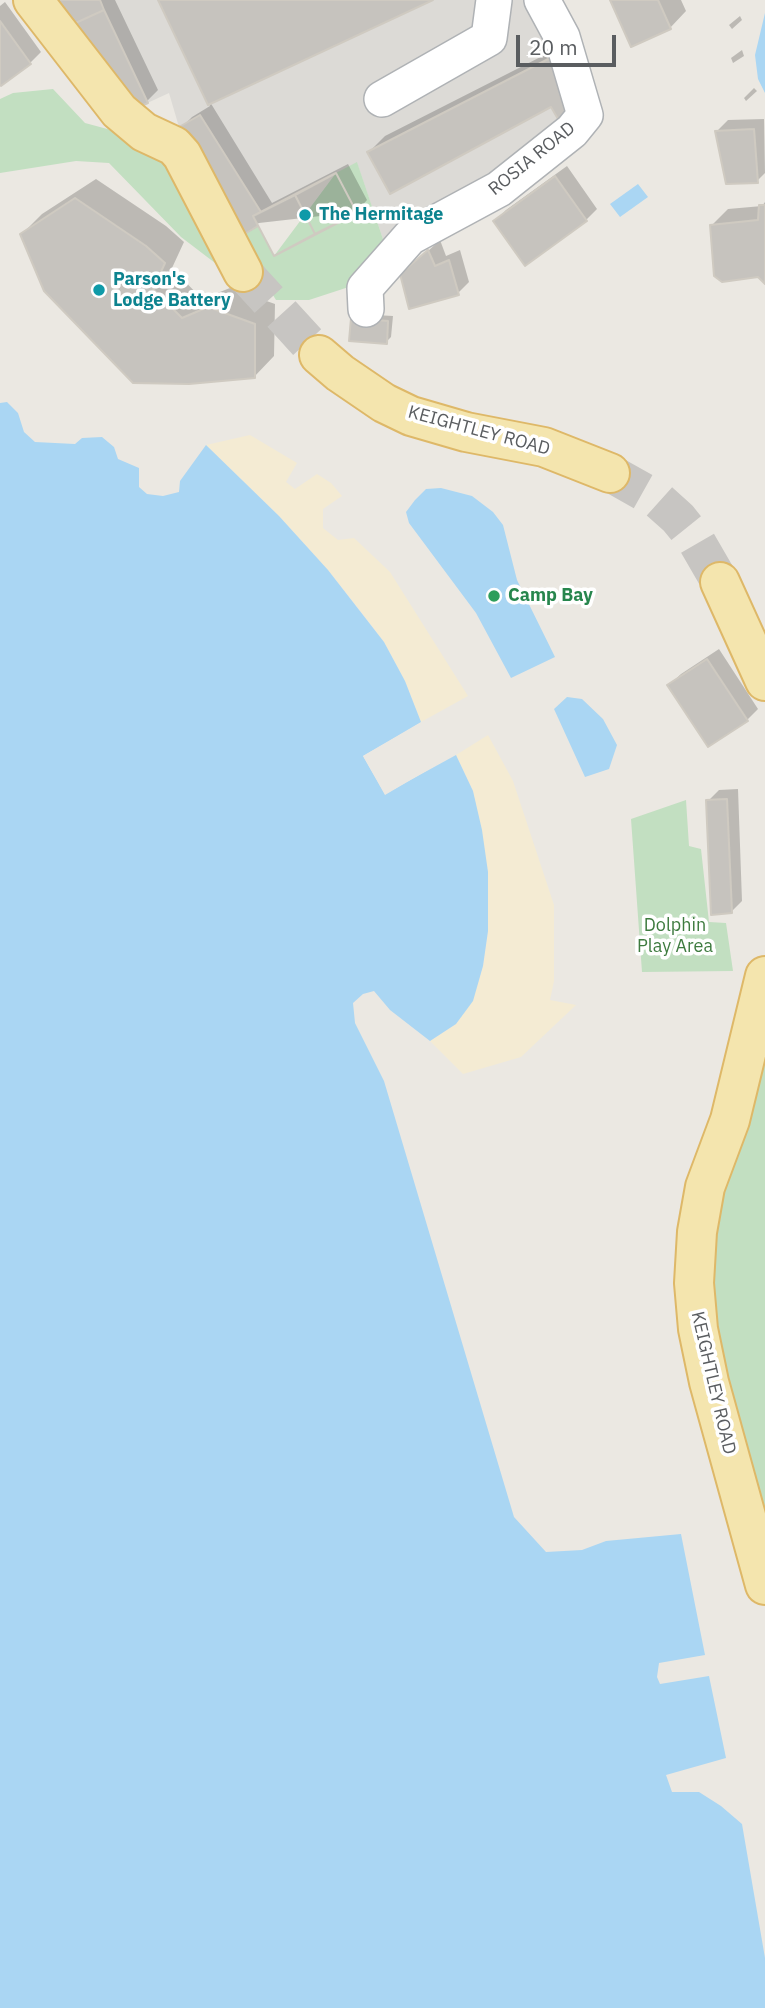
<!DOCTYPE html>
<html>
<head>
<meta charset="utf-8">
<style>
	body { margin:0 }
	#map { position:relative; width:765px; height:2008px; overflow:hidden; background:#ebe8e2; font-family:"IBM Plex Sans",sans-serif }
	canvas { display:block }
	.scale { position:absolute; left:516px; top:35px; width:100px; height:32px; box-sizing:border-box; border:4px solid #5a5d60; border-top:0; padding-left:9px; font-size:21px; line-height:24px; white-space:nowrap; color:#5a5d60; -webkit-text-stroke:5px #fff; paint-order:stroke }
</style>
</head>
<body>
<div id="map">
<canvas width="765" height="2008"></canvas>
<div class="scale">20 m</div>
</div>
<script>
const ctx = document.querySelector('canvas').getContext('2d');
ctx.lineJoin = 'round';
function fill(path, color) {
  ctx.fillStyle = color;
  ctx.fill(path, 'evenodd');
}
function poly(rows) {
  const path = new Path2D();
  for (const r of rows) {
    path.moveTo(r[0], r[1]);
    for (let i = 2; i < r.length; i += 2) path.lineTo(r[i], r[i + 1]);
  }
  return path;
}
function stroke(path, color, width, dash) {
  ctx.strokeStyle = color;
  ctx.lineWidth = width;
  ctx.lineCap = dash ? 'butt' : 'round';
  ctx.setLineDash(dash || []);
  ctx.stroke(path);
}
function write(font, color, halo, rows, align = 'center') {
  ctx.font = font + ' "IBM Plex Sans",sans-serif';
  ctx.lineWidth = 7;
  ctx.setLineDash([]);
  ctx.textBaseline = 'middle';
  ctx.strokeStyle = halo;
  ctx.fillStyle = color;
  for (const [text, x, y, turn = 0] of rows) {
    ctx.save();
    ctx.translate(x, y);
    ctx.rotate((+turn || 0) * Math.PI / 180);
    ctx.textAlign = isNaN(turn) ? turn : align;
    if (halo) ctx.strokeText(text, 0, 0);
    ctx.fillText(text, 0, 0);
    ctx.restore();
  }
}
const industrial = poly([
	[57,0,532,0,575,113,387,251,357,163,254,216,258,226,238,238,179,127,169,93,130,111]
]);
const green = poly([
	[53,89,85,123,126,134,164,154,219,266,181,237,109,163,76,161,0,173,0,99,13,93],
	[357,162,387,251,361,283,309,300,276,300,238,238,258,226,274,256,336,173],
	[686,800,689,846,701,849,709,922,726,923,733,971,642,972,631,819],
	[765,1024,765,1525,725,1371,711,1304,714,1209]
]);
const sand = poly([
	[250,435,297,463,286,482,295,489,317,474,331,483,342,496,323,509,323,528,338,540,354,538,390,572,468,696,421,722,405,681,384,642,362,613,328,570,279,516,206,445],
	[488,735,513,781,554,905,554,981,550,1000,576,1005,521,1057,463,1074,430,1041,456,1024,472,1001,483,966,488,931,488,872,473,791,456,755]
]);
const water = poly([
	[765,13,765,93,758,79,755,55],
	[638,184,648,197,620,217,610,204],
	[7,402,18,413,24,432,35,442,75,444,82,438,102,437,114,447,118,459,139,468,139,487,147,494,163,496,179,492,180,481,206,445,279,516,328,570,384,642,405,681,421,722,363,756,385,794,456,755,473,791,482,830,488,872,488,931,483,966,473,1001,456,1024,430,1041,390,1010,374,991,363,994,353,1003,355,1023,384,1081,514,1517,546,1552,582,1550,606,1541,681,1534,705,1655,659,1663,657,1677,660,1684,709,1676,726,1758,666,1775,672,1792,699,1792,721,1806,742,1824,765,1958,765,2008,0,2008,0,403],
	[441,488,472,496,493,512,503,525,517,580,555,657,511,678,476,613,409,523,406,512,415,500,426,489],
	[567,697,582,699,603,719,617,745,609,769,585,777,554,709]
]);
const pier = poly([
	[424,721,423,725,368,757,386,790,454,752,458,752,385,795,363,756]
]);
const shadow = poly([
	[59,0,115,0,158,90,147,101],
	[160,0,429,0,210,102,272,203,348,164,367,200,356,212,259,223,238,235,181,128,192,117,210,106],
	[612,0,681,0,686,11,670,28],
	[5,2,41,52,30,63,0,81,0,6],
	[740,16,742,20,732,29,729,25],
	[572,41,552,105,369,152,385,136],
	[742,50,744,56,733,63,731,58],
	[754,88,757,91,746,101,744,98],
	[764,119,765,173,757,181,717,131,728,120],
	[567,166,597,209,586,220,525,264,495,221,506,210],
	[96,179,166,226,184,242,172,268,202,299,230,288,275,304,274,356,254,377,22,234,42,214],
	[765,202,765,282,712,225,728,209,762,206],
	[440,240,446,256,460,250,469,282,458,293,414,264],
	[358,314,393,316,391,337,386,342],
	[719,649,758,709,747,720,669,685,681,674],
	[738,789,742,901,731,912,708,801,719,790]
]);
const building = poly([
	[57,0,100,0,104,10,69,26,57,0],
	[158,0,433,0,208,105,158,0],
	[610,0,658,0,671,29,631,47,610,0],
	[104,10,148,103,130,111,69,26,104,10],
	[0,21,31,64,1,86,0,84,0,21],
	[556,55,573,106,558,119,551,107,390,194,367,152,556,55],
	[200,115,261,212,253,216,258,226,238,238,179,127,200,115],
	[754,129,758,183,726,184,715,131,754,129],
	[336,173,357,213,274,256,253,216,336,173],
	[336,173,357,213,315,234,295,195,336,173],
	[555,176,587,221,525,266,493,221,555,176],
	[295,195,315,234,274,256,253,216,295,195],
	[75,198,146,246,165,263,153,289,182,318,208,307,255,324,255,378,189,384,133,383,44,291,20,234,75,198],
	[759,205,765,205,765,284,758,277,722,282,714,276,710,225,758,220,759,205],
	[428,250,435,266,449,260,459,295,409,309,400,274,428,250],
	[351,318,388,321,387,344,349,341,351,318],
	[707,659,748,721,708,747,667,685,707,659],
	[727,799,732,913,711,915,706,800,727,799]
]);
const majorTunnel = poly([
	[243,272,319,355],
	[610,473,658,500,678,518,695,539,720,582]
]);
const minor = poly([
	[382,99,489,38,494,0],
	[366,309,365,288,410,237,499,189,572,131,585,115,562,37,542,0]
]);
const major = poly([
	[33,0,119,111,144,132,174,146,182,155,243,272],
	[319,355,340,373,384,403,411,416,466,432,544,447,610,473],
	[720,582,765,681],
	[765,976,730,1120,705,1187,697,1232,694,1283,698,1329,709,1382,765,1585]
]);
const markers = [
	[305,215,7,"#0f9aa8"],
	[99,290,7,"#0f9aa8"],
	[494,596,7,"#2e9e5b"]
];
const streetNames = [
	["ROSIA ROAD",532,159,-39],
	["KEIGHTLEY ROAD",479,431,15],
	["KEIGHTLEY ROAD",713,1383,77]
];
const cultureNames = [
	["The Hermitage",319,215],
	["Parson's",113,280],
	["Lodge Battery",113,301]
];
const leisureNames = [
	["Camp Bay",508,596]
];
const parkNames = [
	["Dolphin",675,926],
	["Play Area",675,947]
];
fill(industrial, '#dcdad6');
fill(green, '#c2dfc1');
fill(sand, '#f4ebd3');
fill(water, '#aad6f3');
fill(pier, '#ebe8e2');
fill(shadow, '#0003');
fill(building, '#c6c3be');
stroke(building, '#cfcac1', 2);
stroke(majorTunnel, '#c7c5c2', 38, [38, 19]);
stroke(minor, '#afb2b5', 38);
stroke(major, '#deb868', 42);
stroke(minor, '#fff', 35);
stroke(major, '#f4e5ae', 38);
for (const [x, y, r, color] of markers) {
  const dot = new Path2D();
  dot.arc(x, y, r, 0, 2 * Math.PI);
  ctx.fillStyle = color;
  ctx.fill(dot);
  stroke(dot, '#fff', 2.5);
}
write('18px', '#5a5d60', '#fff', streetNames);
write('bold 18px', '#0d838f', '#fff', cultureNames, 'left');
write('bold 18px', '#27864d', '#fff', leisureNames, 'left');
write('18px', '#3e7b3f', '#fff', parkNames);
</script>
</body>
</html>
